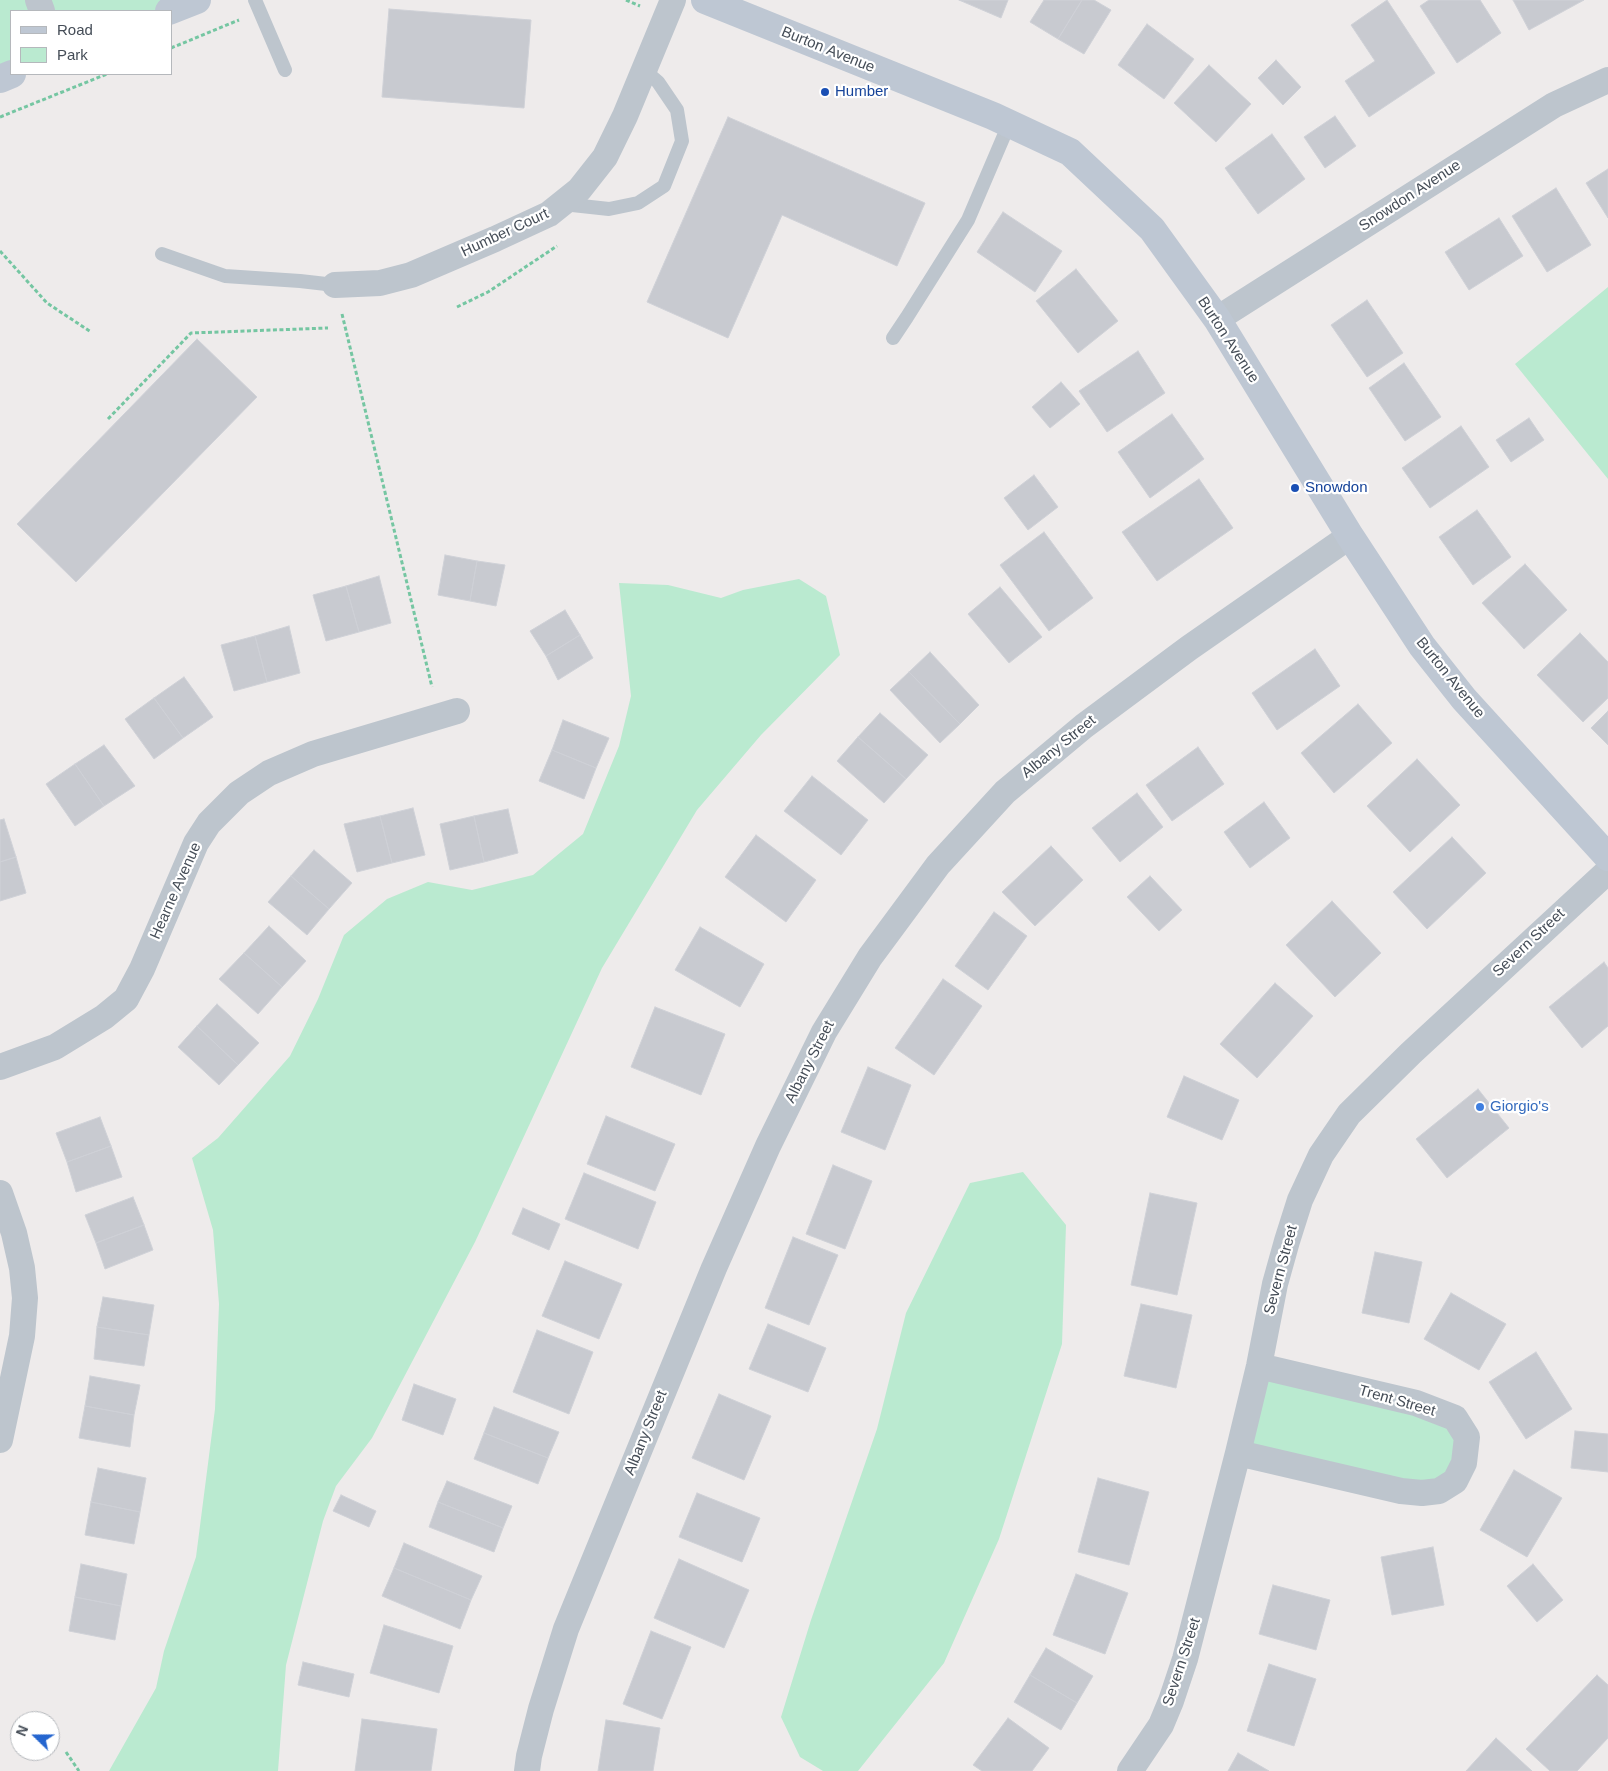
<!DOCTYPE html>
<html>
<head>
<meta charset="utf-8">
<style>
	body { margin:0 }
	#map { position:relative; width:1608px; height:1771px; overflow:hidden; background:#eeebeb; font-family:Helvetica,sans-serif }
	canvas { display:block }
	.legend { position:absolute; left:10px; top:10px; width:162px; height:65px; box-sizing:border-box; background:#fff; border:1px solid #b5b8bc; margin:0; padding:6px 9px; list-style:none; font-size:15px; color:#454d57 }
	.legend li { display:flex; align-items:center; gap:10px; height:25px }
	.legend b { width:25px; border:1px solid #b5b8bc }
	.north { position:absolute; left:10px; top:1711px; width:50px; height:50px; box-sizing:border-box; background:#fff; border:1px solid #b5b8bc; border-radius:50%; rotate:292deg; font-size:14px; font-weight:700; line-height:20px; text-align:center; color:#454d57 }
	.north::after { content:''; display:block; margin:auto; width:18px; height:22px; background:#2465cf; clip-path:polygon(50% 0,100% 100%,50% 72%,0 100%) }
</style>
</head>
<body>
<div id="map">
<canvas width="1608" height="1771"></canvas>
<ul class="legend">
<li><b style="height:6px;background:#bec7d3"></b>Road</li>
<li><b style="height:14px;background:#baead0"></b>Park</li>
</ul>
<div class="north">N</div>
</div>
<script>
const ctx = document.querySelector('canvas').getContext('2d');
ctx.lineJoin = 'round';
function fill(path, color) {
  ctx.fillStyle = color;
  ctx.fill(path, 'evenodd');
}
function poly(rows) {
  const path = new Path2D();
  for (const r of rows) {
    path.moveTo(r[0], r[1]);
    for (let i = 2; i < r.length; i += 2) path.lineTo(r[i], r[i + 1]);
  }
  return path;
}
function stroke(path, color, width, dash) {
  ctx.strokeStyle = color;
  ctx.lineWidth = width;
  ctx.lineCap = dash ? 'butt' : 'round';
  ctx.setLineDash(dash || []);
  ctx.stroke(path);
}
function write(font, color, halo, rows, align = 'center') {
  ctx.font = font + ' Helvetica,sans-serif';
  ctx.lineWidth = 4.5;
  ctx.setLineDash([]);
  ctx.textBaseline = 'middle';
  ctx.strokeStyle = halo;
  ctx.fillStyle = color;
  for (const [text, x, y, turn = 0] of rows) {
    ctx.save();
    ctx.translate(x, y);
    ctx.rotate((+turn || 0) * Math.PI / 180);
    ctx.textAlign = isNaN(turn) ? turn : align;
    if (halo) ctx.strokeText(text, 0, 0);
    ctx.fillText(text, 0, 0);
    ctx.restore();
  }
}
const green = poly([
	[0,0,204,0,171,11,11,11,11,74,0,82],
	[1608,287,1608,479,1515,364],
	[799,579,826,596,840,655,761,735,697,810,602,968,475,1242,372,1438,336,1486,323,1521,286,1665,278,1771,109,1771,156,1688,164,1651,196,1557,215,1409,219,1304,213,1230,192,1158,218,1138,290,1056,318,999,344,935,387,899,428,882,472,890,533,875,583,834,619,746,631,696,619,583,668,585,721,598,743,590],
	[1023,1172,1066,1225,1062,1344,999,1539,944,1663,858,1771,823,1771,800,1757,781,1717,811,1620,877,1429,906,1313,970,1183],
	[1262,1370,1416,1405,1463,1437,1438,1489,1244,1451]
]);
const building = poly([
	[959,0,1008,0,1001,18,959,0],
	[1044,0,1082,0,1058,39,1030,22,1044,0],
	[1082,0,1094,0,1111,10,1084,54,1058,39,1082,0],
	[1387,0,1435,73,1369,117,1345,81,1375,61,1351,25,1387,0],
	[1429,0,1480,0,1501,33,1457,63,1420,6,1429,0],
	[1513,0,1584,0,1529,30,1513,0],
	[389,9,531,20,524,108,382,97,389,9],
	[1147,24,1194,59,1164,99,1118,65,1147,24],
	[1276,60,1301,87,1283,105,1258,78,1276,60],
	[1209,65,1251,104,1216,142,1174,103,1209,65],
	[1335,116,1356,146,1325,168,1304,137,1335,116],
	[728,117,925,203,897,266,782,215,728,338,647,302,728,117],
	[1272,134,1305,179,1258,214,1225,168,1272,134],
	[1608,169,1608,218,1586,183,1608,169],
	[1556,188,1591,245,1547,272,1512,216,1556,188],
	[1003,212,1062,251,1035,292,977,252,1003,212],
	[1499,218,1523,256,1469,290,1445,252,1499,218],
	[1076,269,1118,321,1078,353,1036,301,1076,269],
	[1367,300,1403,353,1367,377,1331,325,1367,300],
	[197,339,257,397,76,582,17,524,197,339],
	[1138,351,1165,393,1107,432,1079,391,1138,351],
	[1404,363,1441,417,1405,441,1369,388,1404,363],
	[1061,382,1080,404,1050,428,1032,407,1061,382],
	[1172,414,1204,459,1150,498,1118,452,1172,414],
	[1529,418,1544,440,1511,462,1496,440,1529,418],
	[1461,426,1489,467,1430,508,1402,468,1461,426],
	[1034,475,1058,507,1028,530,1004,498,1034,475],
	[1199,479,1233,528,1157,581,1122,532,1199,479],
	[1477,510,1511,557,1473,585,1439,537,1477,510],
	[1044,532,1093,598,1049,631,1000,565,1044,532],
	[445,555,477,561,470,601,438,595,445,555],
	[477,561,505,565,496,606,470,601,477,561],
	[1525,564,1567,610,1524,649,1482,603,1525,564],
	[379,576,391,623,359,632,346,586,379,576],
	[346,586,359,632,326,641,313,595,346,586],
	[1000,587,1042,637,1009,663,968,614,1000,587],
	[565,610,580,635,546,656,530,631,565,610],
	[289,626,300,673,267,682,255,636,289,626],
	[1580,633,1608,662,1608,698,1583,722,1537,675,1580,633],
	[580,635,593,658,558,680,546,656,580,635],
	[255,636,267,682,234,691,221,645,255,636],
	[1315,649,1340,686,1277,730,1252,693,1315,649],
	[930,652,979,705,960,724,909,672,930,652],
	[909,672,960,724,940,743,890,690,909,672],
	[184,677,213,717,183,738,154,698,184,677],
	[154,698,183,738,154,759,125,719,154,698],
	[1358,704,1392,743,1334,793,1301,753,1358,704],
	[1608,711,1608,745,1591,728,1608,711],
	[880,713,928,755,906,779,858,737,880,713],
	[563,720,609,738,596,768,552,750,563,720],
	[858,737,906,779,884,803,837,761,858,737],
	[104,745,135,786,104,806,75,764,104,745],
	[1198,747,1224,784,1172,821,1146,785,1198,747],
	[552,750,596,768,584,799,539,781,552,750],
	[1417,759,1460,805,1410,852,1367,806,1417,759],
	[75,764,104,806,75,826,46,784,75,764],
	[812,776,868,820,841,855,784,811,812,776],
	[1137,793,1163,827,1120,862,1092,828,1137,793],
	[1264,802,1290,838,1250,868,1224,832,1264,802],
	[413,808,425,855,392,863,380,816,413,808],
	[508,809,518,853,484,862,474,816,508,809],
	[380,816,392,863,357,872,344,824,380,816],
	[474,816,484,862,450,870,440,824,474,816],
	[4,819,16,857,0,862,0,820,4,819],
	[756,835,816,880,786,922,725,877,756,835],
	[1452,837,1486,873,1427,929,1393,892,1452,837],
	[1051,846,1083,880,1035,926,1002,892,1051,846],
	[314,850,352,883,329,909,291,876,314,850],
	[16,857,26,893,0,901,0,862,16,857],
	[291,876,329,909,307,935,268,902,291,876],
	[1150,876,1182,910,1159,931,1127,897,1150,876],
	[1332,901,1381,953,1335,997,1286,945,1332,901],
	[994,912,1027,936,988,990,955,966,994,912],
	[269,926,306,961,282,987,244,953,269,926],
	[700,927,764,964,740,1007,675,970,700,927],
	[244,953,282,987,258,1014,219,979,244,953],
	[1604,962,1608,968,1608,1026,1582,1048,1549,1007,1604,962],
	[943,979,982,1006,934,1075,895,1048,943,979],
	[1275,983,1313,1016,1257,1078,1220,1044,1275,983],
	[217,1004,259,1043,238,1065,197,1026,217,1004],
	[655,1007,725,1034,701,1095,631,1067,655,1007],
	[197,1026,238,1065,219,1085,178,1047,197,1026],
	[868,1067,911,1085,885,1150,841,1132,868,1067],
	[1184,1076,1239,1100,1222,1140,1167,1117,1184,1076],
	[1478,1089,1509,1128,1447,1178,1416,1139,1478,1089],
	[606,1116,675,1144,655,1191,587,1164,606,1116],
	[100,1117,111,1146,67,1162,56,1133,100,1117],
	[111,1146,122,1177,76,1192,67,1162,111,1146],
	[833,1165,872,1181,845,1249,806,1234,833,1165],
	[584,1173,656,1202,638,1249,565,1219,584,1173],
	[1150,1193,1197,1203,1177,1295,1131,1285,1150,1193],
	[133,1197,144,1225,96,1243,85,1215,133,1197],
	[523,1208,560,1224,549,1250,512,1234,523,1208],
	[144,1225,153,1250,105,1269,96,1243,144,1225],
	[793,1237,838,1255,809,1325,765,1308,793,1237],
	[1375,1252,1422,1262,1409,1323,1362,1313,1375,1252],
	[565,1261,622,1284,599,1339,542,1316,565,1261],
	[1451,1293,1506,1324,1479,1370,1424,1339,1451,1293],
	[103,1297,154,1305,149,1335,97,1327,103,1297],
	[1141,1304,1192,1315,1176,1388,1124,1376,1141,1304],
	[768,1324,826,1348,808,1392,749,1369,768,1324],
	[97,1327,149,1335,144,1366,94,1359,97,1327],
	[537,1330,593,1352,569,1414,513,1392,537,1330],
	[1536,1352,1572,1409,1526,1439,1489,1382,1536,1352],
	[90,1376,140,1385,134,1415,85,1406,90,1376],
	[414,1384,456,1399,443,1435,402,1420,414,1384],
	[719,1394,771,1416,744,1480,692,1458,719,1394],
	[85,1406,134,1415,130,1447,79,1438,85,1406],
	[494,1407,559,1432,548,1458,484,1433,494,1407],
	[1575,1431,1608,1434,1608,1472,1571,1468,1575,1431],
	[484,1433,548,1458,538,1484,474,1459,484,1433],
	[98,1468,146,1478,140,1512,91,1502,98,1468],
	[1514,1470,1562,1498,1527,1557,1480,1530,1514,1470],
	[1098,1478,1149,1492,1129,1565,1078,1552,1098,1478],
	[447,1481,512,1506,503,1528,438,1502,447,1481],
	[697,1493,760,1518,742,1562,679,1537,697,1493],
	[341,1495,376,1511,369,1527,333,1511,341,1495],
	[91,1502,140,1512,134,1544,85,1535,91,1502],
	[438,1502,503,1528,494,1552,429,1527,438,1502],
	[404,1543,482,1576,471,1600,394,1568,404,1543],
	[1433,1547,1444,1605,1392,1615,1381,1557,1433,1547],
	[679,1559,749,1590,724,1648,654,1618,679,1559],
	[81,1564,127,1574,121,1606,75,1597,81,1564],
	[1533,1564,1563,1600,1537,1622,1507,1586,1533,1564],
	[394,1568,471,1600,460,1629,382,1596,394,1568],
	[1076,1574,1128,1593,1105,1654,1053,1635,1076,1574],
	[1273,1585,1330,1600,1316,1650,1259,1634,1273,1585],
	[75,1597,121,1606,115,1640,69,1631,75,1597],
	[384,1625,453,1646,439,1693,370,1673,384,1625],
	[651,1631,691,1647,662,1719,623,1704,651,1631],
	[1046,1648,1093,1676,1077,1703,1030,1675,1046,1648],
	[303,1662,354,1674,349,1697,298,1685,303,1662],
	[1269,1664,1316,1679,1294,1746,1247,1731,1269,1664],
	[1030,1675,1077,1703,1061,1730,1014,1702,1030,1675],
	[1597,1675,1608,1685,1608,1738,1577,1771,1550,1771,1526,1749,1597,1675],
	[1008,1718,1049,1748,1032,1771,982,1771,973,1765,1008,1718],
	[362,1719,437,1729,431,1771,355,1771,362,1719],
	[606,1720,660,1728,653,1771,598,1771,606,1720],
	[1496,1738,1532,1771,1466,1771,1496,1738],
	[1238,1753,1269,1771,1228,1771,1238,1753]
]);
const path = poly([
	[626,0,640,6],
	[171,48,239,20],
	[0,117,107,74],
	[0,251,47,303,91,332],
	[457,307,488,292,557,246],
	[342,314,432,687],
	[108,419,191,333,328,328],
	[66,1752,79,1771]
]);
const lane = poly([
	[255,0,285,70],
	[563,204,609,209,638,203,664,186,682,141,677,110,658,82,644,70],
	[162,254,225,276,300,281,335,285],
	[893,338,907,317,968,220,1009,124]
]);
const street = poly([
	[38,0,42,11],
	[335,285,380,283,411,275,495,239,549,214,579,190,605,157,625,116,673,0],
	[1217,319,1554,105,1608,80],
	[0,1067,55,1047,104,1017,126,999,142,969,196,843,209,823,239,793,269,773,313,754,457,711],
	[0,1193,14,1233,22,1268,25,1298,22,1336,0,1440],
	[1238,1453,1401,1491,1422,1493,1439,1491,1455,1481,1464,1463,1467,1437,1455,1418,1416,1403,1259,1366],
	[527,1771,529,1756,541,1709,566,1629,714,1268,768,1146,824,1032,870,957,938,865,1005,792,1084,726,1189,648,1350,536],
	[1130,1771,1161,1725,1171,1701,1185,1659,1238,1453,1259,1366,1275,1284,1287,1241,1300,1200,1321,1155,1349,1114,1411,1053,1608,871]
]);
const secondary = poly([
	[705,0,993,116,1070,152,1152,229,1217,319,1350,536,1422,646,1464,699,1608,857],
	[169,11,197,0],
	[0,79,12,74]
]);
const markers = [
	[825,92,5,"#1a4fb4"],
	[1295,488,5,"#1a4fb4"],
	[1480,1107,5,"#3f7fe0"]
];
const streetNames = [
	["Burton Avenue",828,50,22],
	["Snowdon Avenue",1410,196,-33],
	["Humber Court",505,233,-25],
	["Burton Avenue",1228,340,57],
	["Burton Avenue",1450,678,51],
	["Albany Street",1059,747,-39],
	["Hearne Avenue",176,891,-66],
	["Severn Street",1529,943,-43],
	["Albany Street",810,1062,-63],
	["Severn Street",1281,1270,-75],
	["Trent Street",1397,1401,16],
	["Albany Street",646,1433,-68],
	["Severn Street",1182,1662,-72]
];
const transitNames = [
	["Humber",835,92],
	["Snowdon",1305,488]
];
const shopNames = [
	["Giorgio's",1490,1107]
];
fill(green, '#baead0');
fill(building, '#c8cad0');
stroke(building, '#cfd1d7', 1);
stroke(path, '#75c6a2', 3, [4, 2.5]);
stroke(lane, '#bdc5cd', 14);
stroke(street, '#bdc5cd', 26);
stroke(secondary, '#bec7d3', 28);
for (const [x, y, r, color] of markers) {
  const dot = new Path2D();
  dot.arc(x, y, r, 0, 2 * Math.PI);
  ctx.fillStyle = color;
  ctx.fill(dot);
  stroke(dot, '#fff', 2);
}
write('15px', '#454d57', '#fff', streetNames);
write('15px', '#164399', '#fff', transitNames, 'left');
write('15px', '#366cbe', '#fff', shopNames, 'left');
</script>
</body>
</html>
